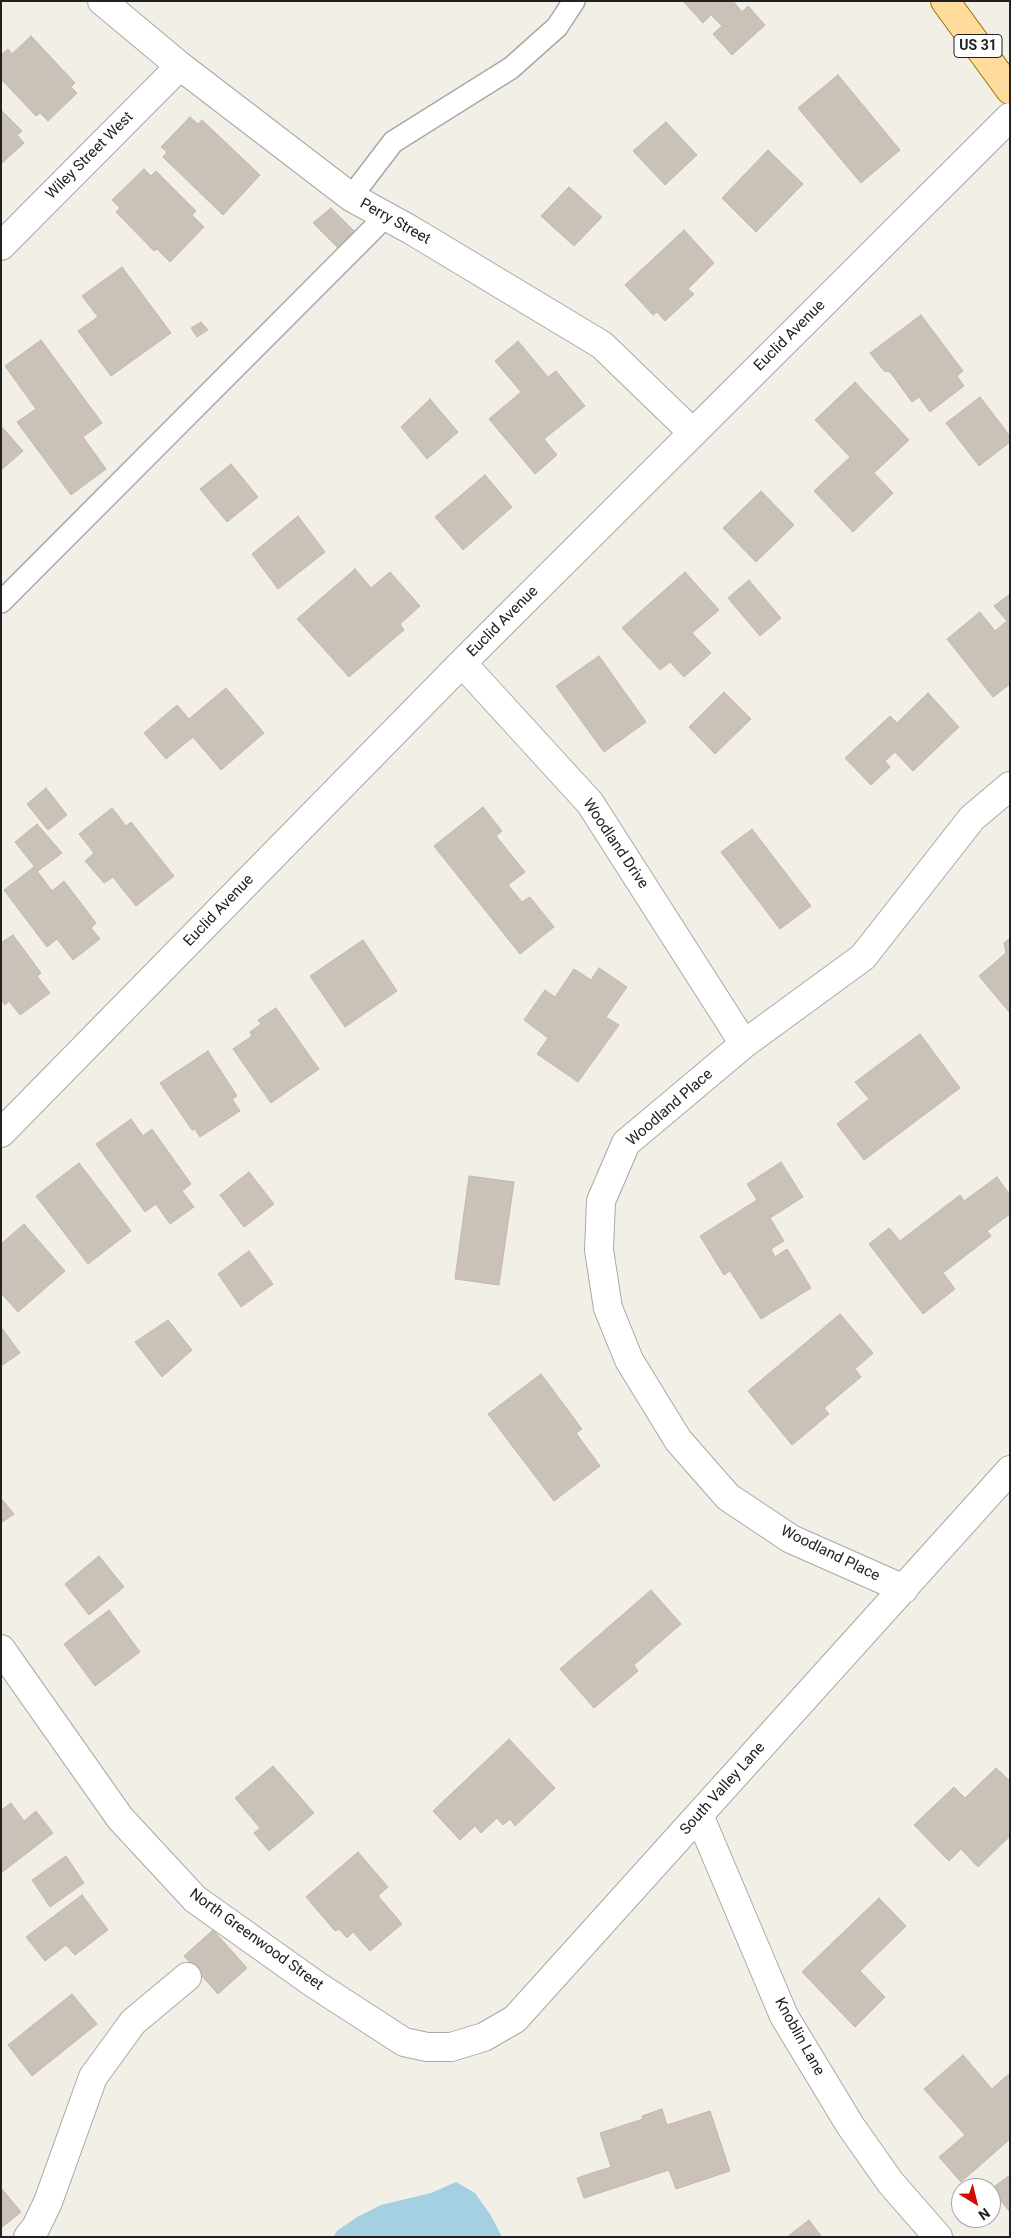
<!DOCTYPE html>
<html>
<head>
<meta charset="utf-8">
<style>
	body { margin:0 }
	#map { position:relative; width:1011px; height:2238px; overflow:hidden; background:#f2efe7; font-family:Roboto,sans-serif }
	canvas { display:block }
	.frame { position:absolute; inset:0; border:2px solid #212121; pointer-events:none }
	.north { position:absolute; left:951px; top:2178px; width:50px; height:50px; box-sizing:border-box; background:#fff; border:1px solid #a6a6a6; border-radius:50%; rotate:144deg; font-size:14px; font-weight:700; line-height:20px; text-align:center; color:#212121 }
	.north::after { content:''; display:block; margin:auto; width:18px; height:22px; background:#d10c00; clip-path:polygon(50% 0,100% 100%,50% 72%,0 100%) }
</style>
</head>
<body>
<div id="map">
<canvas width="1011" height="2238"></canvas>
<div class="frame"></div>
<div class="north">N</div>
</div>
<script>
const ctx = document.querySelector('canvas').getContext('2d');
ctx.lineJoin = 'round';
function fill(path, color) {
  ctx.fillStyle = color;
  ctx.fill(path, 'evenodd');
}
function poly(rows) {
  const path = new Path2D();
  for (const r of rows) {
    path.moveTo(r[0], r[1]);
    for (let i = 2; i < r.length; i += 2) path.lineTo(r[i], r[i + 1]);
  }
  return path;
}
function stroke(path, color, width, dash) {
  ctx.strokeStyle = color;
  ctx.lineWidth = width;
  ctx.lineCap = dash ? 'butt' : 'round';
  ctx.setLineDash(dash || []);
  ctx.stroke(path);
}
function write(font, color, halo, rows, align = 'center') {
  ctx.font = font + ' Roboto,sans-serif';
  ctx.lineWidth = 4.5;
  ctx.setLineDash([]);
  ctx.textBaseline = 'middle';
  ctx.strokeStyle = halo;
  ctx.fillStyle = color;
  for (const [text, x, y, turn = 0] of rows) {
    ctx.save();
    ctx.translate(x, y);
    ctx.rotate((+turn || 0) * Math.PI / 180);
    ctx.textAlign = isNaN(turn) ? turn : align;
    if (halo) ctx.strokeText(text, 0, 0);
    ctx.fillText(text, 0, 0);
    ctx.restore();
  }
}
const water = poly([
	[456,2182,475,2193,490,2214,502,2237,333,2237,337,2231,357,2217,381,2205,431,2193]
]);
const building = poly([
	[683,1,733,1,742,12,748,6,765,25,732,55,713,34,722,26,711,15,703,23,683,1],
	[31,36,75,83,71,87,77,93,48,121,40,113,36,116,1,79,1,55,8,49,12,54,31,36],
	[838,75,900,150,861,183,798,108,838,75],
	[1,110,22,131,17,135,24,143,1,164,1,110],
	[190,117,198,124,202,120,260,175,223,215,163,157,167,152,161,147,190,117],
	[666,122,697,155,665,185,633,151,666,122],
	[768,150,803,184,756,232,722,198,768,150],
	[144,169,151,176,156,171,196,211,192,215,204,227,170,262,157,249,154,251,116,212,120,208,112,200,144,169],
	[569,187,602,217,574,246,541,216,569,187],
	[331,208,355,232,338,248,313,223,331,208],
	[684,230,714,263,688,289,694,294,665,321,657,312,653,315,625,285,684,230],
	[122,267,171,333,111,376,78,331,98,317,82,296,122,267],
	[921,315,963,371,957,376,964,386,930,412,919,397,912,402,890,372,884,371,870,353,921,315],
	[201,322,208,330,197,337,191,328,201,322],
	[41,340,102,423,83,437,106,469,71,495,17,422,36,409,5,366,41,340],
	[518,341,548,377,556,371,585,406,544,439,557,455,535,474,489,419,521,392,495,361,518,341],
	[855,382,909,440,874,473,893,493,853,532,814,491,850,457,815,420,855,382],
	[980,397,1010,436,1010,442,979,466,946,423,980,397],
	[430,399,458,432,427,459,401,427,430,399],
	[1,426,23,451,1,470,1,426],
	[231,464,258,497,227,522,200,489,231,464],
	[485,475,512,507,463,550,435,517,485,475],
	[761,491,794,525,756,562,723,528,761,491],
	[298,516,325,552,278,589,252,554,298,516],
	[355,569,371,588,390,572,420,606,400,624,404,630,349,677,297,619,355,569],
	[685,572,719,610,692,633,711,653,684,677,670,662,660,670,622,628,685,572],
	[749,580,781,618,760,636,728,598,749,580],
	[1010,594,1010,684,993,697,947,639,980,612,995,631,1007,621,994,606,1010,594],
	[599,656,646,722,604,752,556,686,599,656],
	[226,688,264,733,221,770,193,737,166,759,144,733,177,705,189,719,226,688],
	[724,692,751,719,715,754,689,727,724,692],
	[928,693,959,727,913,771,895,752,885,761,890,767,871,785,845,758,890,716,897,723,928,693],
	[46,788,67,815,48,830,27,804,46,788],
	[483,807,502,831,496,836,525,872,508,885,522,902,530,897,554,927,520,954,434,846,483,807],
	[112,808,126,826,131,822,174,876,136,906,113,877,104,883,85,861,94,853,79,834,112,808],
	[37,824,62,853,38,871,15,842,37,824],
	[752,829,811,906,780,929,721,852,752,829],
	[34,867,52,891,64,881,96,923,91,928,100,939,73,960,57,939,47,947,4,890,34,867],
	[13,935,41,973,37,976,50,993,20,1015,9,1001,5,1005,1,1000,1,943,13,935],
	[1010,938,1010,1013,979,976,1006,953,1004,943,1010,938],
	[363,940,397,991,345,1027,310,976,363,940],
	[599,968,627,987,606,1017,619,1025,578,1082,537,1054,548,1038,524,1020,545,990,555,997,574,969,591,980,599,968],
	[276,1008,319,1069,271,1103,233,1049,252,1036,250,1032,261,1024,258,1020,276,1008],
	[920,1034,960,1088,864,1160,837,1124,869,1099,855,1082,920,1034],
	[208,1051,237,1096,232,1099,240,1111,200,1137,195,1129,192,1130,160,1083,208,1051],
	[131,1119,143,1136,152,1129,191,1184,182,1191,194,1207,170,1224,156,1204,145,1212,96,1144,131,1119],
	[781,1162,803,1197,770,1218,784,1241,771,1249,775,1257,787,1249,811,1288,761,1319,730,1271,724,1275,700,1236,757,1200,747,1184,781,1162],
	[79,1163,131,1231,88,1264,36,1196,79,1163],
	[249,1172,274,1204,244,1227,220,1195,249,1172],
	[469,1176,514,1182,499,1285,455,1279,469,1176],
	[997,1177,1010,1195,1010,1214,987,1231,991,1236,943,1273,955,1289,923,1314,869,1244,889,1228,900,1241,960,1195,964,1201,997,1177],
	[24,1224,65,1271,18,1312,1,1293,1,1244,24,1224],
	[249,1251,273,1284,241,1307,218,1274,249,1251],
	[840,1314,873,1353,855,1369,861,1377,824,1408,829,1414,792,1445,748,1391,840,1314],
	[168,1320,192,1350,162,1377,135,1342,168,1320],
	[1,1327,20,1353,1,1366,1,1327],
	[541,1374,582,1429,576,1433,600,1466,554,1501,488,1414,541,1374],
	[1,1498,14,1514,1,1523,1,1498],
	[99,1556,124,1587,89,1615,65,1584,99,1556],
	[651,1590,681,1624,634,1665,638,1671,594,1708,560,1669,651,1590],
	[109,1610,140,1652,95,1686,64,1644,109,1610],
	[509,1739,555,1788,515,1826,510,1819,503,1825,497,1818,481,1833,475,1826,460,1840,433,1811,509,1739],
	[273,1766,314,1813,269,1851,254,1833,260,1828,235,1798,273,1766],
	[996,1768,1010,1781,1010,1836,978,1867,961,1849,949,1861,914,1825,954,1787,965,1798,996,1768],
	[11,1803,24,1821,36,1811,53,1833,1,1873,1,1810,11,1803],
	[358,1852,388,1887,378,1896,402,1924,370,1951,353,1932,347,1938,339,1929,335,1931,306,1897,358,1852],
	[66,1856,84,1883,50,1907,32,1880,66,1856],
	[82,1895,108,1930,75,1955,66,1945,45,1961,26,1937,82,1895],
	[879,1898,906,1926,860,1971,885,1997,855,2027,802,1972,879,1898],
	[213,1930,247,1968,218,1994,184,1956,213,1930],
	[72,1994,97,2024,32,2076,8,2045,72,1994],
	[963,2055,992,2089,1010,2073,1010,2139,961,2182,939,2157,965,2135,924,2089,963,2055],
	[662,2109,667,2125,710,2111,730,2171,676,2189,669,2170,584,2198,577,2178,611,2167,600,2133,643,2119,642,2116,662,2109],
	[1010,2175,1010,2212,991,2189,1010,2175],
	[1,2188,21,2212,1,2228,1,2188],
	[809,2220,822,2237,787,2237,809,2220]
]);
const service = poly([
	[351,197,393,142,511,68,557,27,574,1],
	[1,602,385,217]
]);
const minor = poly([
	[102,1,180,66,351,197,411,230,602,345,693,433],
	[1,246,180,66],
	[462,663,590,803,744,1044],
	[1,1133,462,663,1010,117],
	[904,1589,791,1539,728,1497,678,1440,629,1360,608,1308,599,1250,601,1201,626,1143,744,1044,863,957,972,818,1010,786],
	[1,1649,120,1818,195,1899,316,1985,404,2042,427,2047,451,2047,484,2037,515,2019,1010,1470],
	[699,1815,784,2016,850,2125,890,2182,938,2237],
	[28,2237,36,2227,48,2202,93,2077,133,2022,187,1977]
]);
const primary = poly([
	[945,1,1010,90]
]);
const shields = [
	[978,46,48]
];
const shieldNames = [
	["US 31",978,46]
];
const streetNames = [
	["Wiley Street West",90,156,-45],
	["Perry Street",395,222,29],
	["Euclid Avenue",790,336,-45],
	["Euclid Avenue",503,622,-45],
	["Woodland Drive",615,844,56],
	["Euclid Avenue",219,911,-46],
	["Woodland Place",670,1108,-41],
	["Woodland Place",830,1554,26],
	["South Valley Lane",723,1789,-48],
	["North Greenwood Street",256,1940,36],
	["Knoblin Lane",799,2037,61]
];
fill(water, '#a4d0e2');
fill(building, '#cac2b9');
stroke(building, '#c5b6a8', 1);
stroke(service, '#a8a8a8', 24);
stroke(minor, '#a8a8a8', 30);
stroke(primary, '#9d7200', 30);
stroke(service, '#fff', 21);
stroke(minor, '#fff', 28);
stroke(primary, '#ffdb9e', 28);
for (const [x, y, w] of shields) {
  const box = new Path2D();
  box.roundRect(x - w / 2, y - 11.5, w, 23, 4);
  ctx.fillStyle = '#fff';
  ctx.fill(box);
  stroke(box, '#212121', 1);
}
write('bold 14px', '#212121', null, shieldNames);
write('15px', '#212121', '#fff', streetNames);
</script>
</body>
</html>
